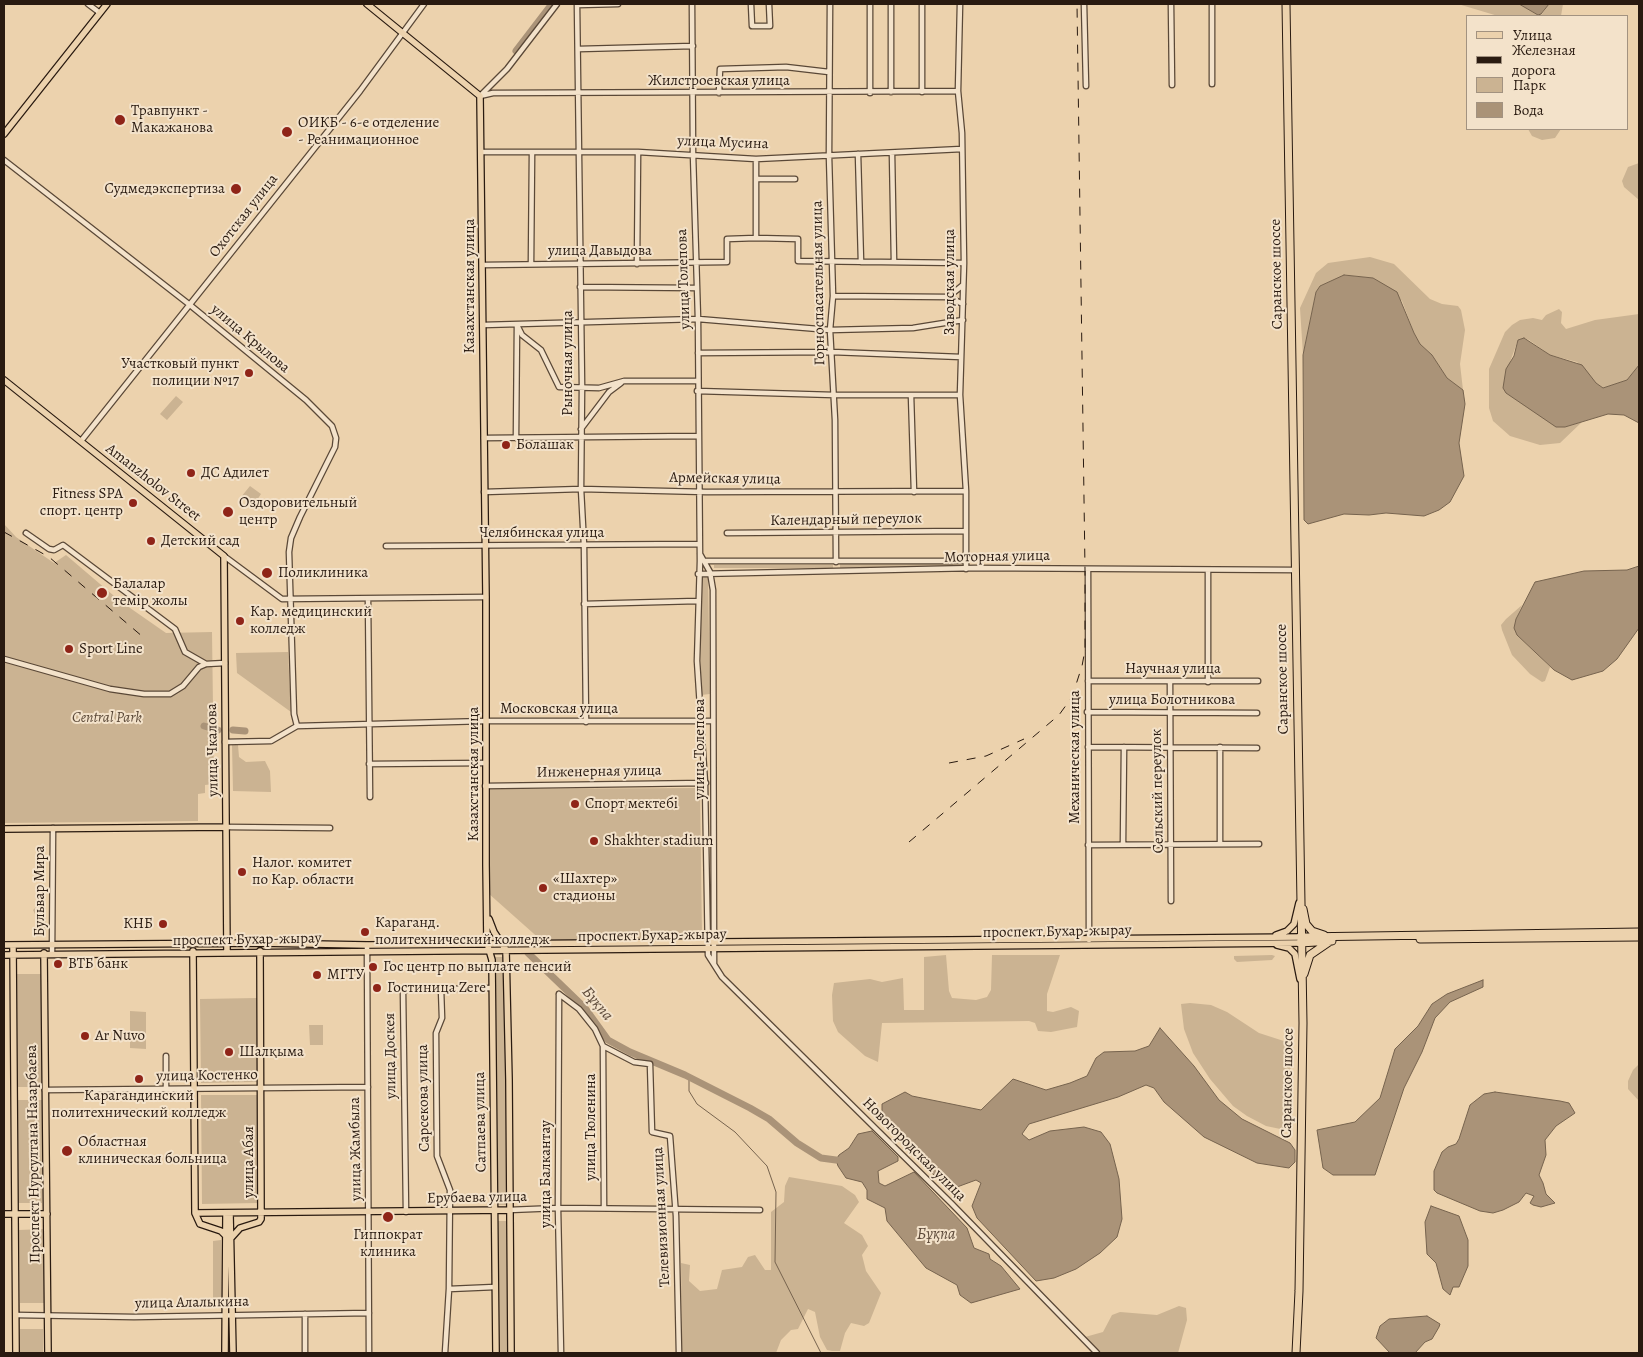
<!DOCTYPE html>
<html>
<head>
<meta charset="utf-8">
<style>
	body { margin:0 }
	#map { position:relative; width:1643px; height:1357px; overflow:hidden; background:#ecd2ad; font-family:Alegreya,serif }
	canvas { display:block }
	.frame { position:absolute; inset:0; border:5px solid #291a10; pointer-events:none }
	.legend { position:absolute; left:1466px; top:15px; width:162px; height:115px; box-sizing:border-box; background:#f3e2ca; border:1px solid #a29280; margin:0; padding:6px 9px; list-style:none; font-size:15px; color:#291a10 }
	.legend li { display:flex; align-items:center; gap:10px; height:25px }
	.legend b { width:25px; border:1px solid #a29280 }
</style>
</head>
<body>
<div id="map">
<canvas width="1643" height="1357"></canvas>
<div class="frame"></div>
<ul class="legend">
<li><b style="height:6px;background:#ecd2ad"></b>Улица</li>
<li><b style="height:6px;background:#291a10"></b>Железная дорога</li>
<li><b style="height:14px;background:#cbb392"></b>Парк</li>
<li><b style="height:14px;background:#aa9378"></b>Вода</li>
</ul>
</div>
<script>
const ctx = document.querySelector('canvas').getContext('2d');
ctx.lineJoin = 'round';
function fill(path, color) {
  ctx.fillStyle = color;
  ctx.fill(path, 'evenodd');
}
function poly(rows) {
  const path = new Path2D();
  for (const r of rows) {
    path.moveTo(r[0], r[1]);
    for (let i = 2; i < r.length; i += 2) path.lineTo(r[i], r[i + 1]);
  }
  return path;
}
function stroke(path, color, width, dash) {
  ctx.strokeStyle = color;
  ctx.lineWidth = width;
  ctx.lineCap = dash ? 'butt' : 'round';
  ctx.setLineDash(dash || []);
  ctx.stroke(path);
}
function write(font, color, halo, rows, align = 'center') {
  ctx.font = font + ' Alegreya,serif';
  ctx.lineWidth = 4;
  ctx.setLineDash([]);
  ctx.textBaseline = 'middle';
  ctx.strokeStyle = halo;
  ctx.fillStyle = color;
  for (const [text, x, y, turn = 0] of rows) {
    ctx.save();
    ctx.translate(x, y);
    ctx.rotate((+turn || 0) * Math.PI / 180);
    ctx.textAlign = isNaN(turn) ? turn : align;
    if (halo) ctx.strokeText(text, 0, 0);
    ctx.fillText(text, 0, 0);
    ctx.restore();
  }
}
const green = poly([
	[1458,4,1519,4,1538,15,1542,14,1549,4,1563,4,1561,16,1498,16],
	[1528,129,1561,129,1555,138,1542,140,1532,136],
	[1639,163,1639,200,1624,187,1622,181,1628,167],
	[1370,257,1394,264,1430,299,1442,304,1458,306,1461,310,1465,330,1460,364,1463,390,1447,378,1432,355,1420,344,1414,333,1402,301,1373,278,1345,275,1320,286,1316,292,1303,355,1300,308,1316,273,1328,263],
	[1559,309,1562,312,1561,323,1566,329,1595,320,1639,314,1639,365,1627,380,1603,388,1596,383,1577,362,1550,355,1529,340,1524,338,1518,340,1510,362,1513,397,1565,427,1582,422,1560,443,1540,445,1510,436,1493,421,1489,408,1489,369,1505,332,1512,325,1520,320,1533,318,1542,320,1546,315],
	[176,396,183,402,167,420,160,414],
	[250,486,261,494,253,506,241,497],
	[4,524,16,537,54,563,66,555,120,601,166,633,212,632,214,784,205,785,205,793,198,794,198,821,4,823],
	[840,564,953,564,953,568,840,568],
	[714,565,833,565,833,568,714,568],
	[700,576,708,576,710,694,701,695],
	[1522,605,1516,619,1517,635,1550,667,1545,681,1542,682,1530,674,1512,655,1502,630,1501,625,1506,619],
	[288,652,291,712,237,673,236,653],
	[232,745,238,745,239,757,246,762,265,761,270,771,271,792,233,791],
	[700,788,702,937,542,941,488,893,488,789],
	[38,905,46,908,46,930,42,931,40,926,43,922,43,918,36,916,33,910],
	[946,955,949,991,952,998,976,1000,987,997,991,990,992,955,1060,955,1047,994,1047,1011,1053,1012,1071,1007,1079,1011,1077,1027,1051,1032,1038,1031,1035,1023,1029,1021,882,1023,878,1062,865,1056,838,1032,833,1021,832,995,834,983,870,979,882,982,903,978,904,1010,924,1010,924,957],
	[1272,955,1275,956,1272,960,1237,962,1234,959,1234,956],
	[495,957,505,957,507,1205,498,1205],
	[16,974,42,974,42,1087,17,1087],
	[257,998,258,1082,201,1083,200,999],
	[1190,1003,1211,1005,1227,1012,1259,1033,1290,1043,1292,1129,1290,1131,1266,1126,1247,1116,1233,1106,1210,1079,1193,1053,1184,1029,1181,1004],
	[130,1011,146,1012,146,1049,130,1048],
	[309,1025,323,1025,323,1045,310,1045],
	[1639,1064,1639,1101,1628,1089,1628,1081,1633,1070],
	[201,1095,257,1095,258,1203,202,1204],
	[18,1100,42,1100,42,1203,18,1203],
	[789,1177,842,1186,855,1195,859,1202,844,1223,862,1235,868,1246,862,1255,866,1271,881,1293,869,1323,864,1326,851,1323,845,1333,840,1351,832,1351,827,1350,820,1337,815,1312,808,1309,798,1329,791,1330,781,1340,776,1353,682,1353,681,1263,690,1265,689,1281,700,1291,717,1289,722,1270,742,1267,748,1257,755,1255,765,1270,771,1270,771,1212,784,1202,785,1186],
	[498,1221,507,1221,508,1353,499,1353],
	[43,1229,44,1303,20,1303,19,1230],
	[221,1240,222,1297,213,1298,213,1241],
	[1179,1306,1186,1308,1187,1320,1178,1353,1102,1353,1085,1337,1103,1332,1112,1315,1120,1312,1157,1315],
	[43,1329,43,1353,20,1353,20,1329]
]);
const water = poly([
	[1519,4,1549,4,1541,14,1538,15,1519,4],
	[1344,275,1373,278,1397,292,1414,333,1420,344,1432,355,1447,378,1463,390,1465,404,1459,443,1464,476,1450,502,1439,510,1424,516,1386,513,1369,515,1344,514,1308,524,1304,520,1303,355,1316,292,1320,286,1344,275],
	[1524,338,1550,355,1582,365,1596,383,1603,388,1627,380,1639,365,1639,423,1624,415,1608,414,1565,427,1556,427,1506,393,1503,388,1506,369,1514,356,1518,340,1524,338],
	[1639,566,1639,628,1617,659,1603,671,1572,680,1554,670,1517,635,1514,628,1516,619,1535,582,1584,571,1627,570,1639,566],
	[1483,980,1483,987,1450,1002,1435,1018,1422,1052,1404,1088,1375,1175,1333,1175,1323,1168,1317,1130,1355,1122,1380,1098,1395,1049,1418,1026,1432,1004,1447,994,1483,980],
	[1160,1028,1194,1066,1219,1100,1242,1119,1290,1143,1295,1150,1295,1162,1289,1168,1257,1163,1204,1137,1164,1102,1154,1088,1146,1085,1118,1097,1029,1124,1022,1134,1029,1140,1050,1131,1084,1127,1101,1132,1110,1144,1119,1179,1122,1219,1117,1237,1100,1253,1076,1269,1054,1278,1036,1281,977,1218,972,1206,981,1183,976,1180,957,1187,947,1186,927,1169,886,1121,882,1112,882,1104,905,1092,912,1096,981,1110,1013,1079,1046,1090,1070,1083,1087,1076,1096,1058,1104,1052,1135,1051,1149,1046,1160,1028],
	[1495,1092,1560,1101,1569,1103,1575,1113,1556,1126,1545,1140,1546,1155,1539,1175,1543,1183,1546,1194,1555,1203,1541,1207,1533,1205,1530,1203,1534,1196,1526,1193,1519,1202,1503,1210,1493,1213,1480,1211,1437,1193,1434,1190,1434,1171,1442,1152,1448,1147,1456,1144,1459,1139,1470,1105,1484,1094,1495,1092],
	[872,1131,898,1157,898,1161,878,1171,879,1183,885,1186,914,1172,967,1228,974,1248,989,1254,990,1259,1001,1266,1020,1289,971,1303,960,1295,957,1285,926,1268,887,1221,885,1208,867,1199,867,1190,862,1182,846,1178,838,1166,836,1160,839,1155,849,1148,858,1134,872,1131],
	[1431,1206,1459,1216,1468,1240,1468,1266,1459,1287,1453,1287,1450,1295,1443,1289,1436,1263,1427,1254,1425,1222,1431,1206],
	[1427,1316,1440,1324,1439,1327,1432,1339,1425,1342,1415,1353,1390,1353,1376,1338,1380,1326,1389,1319,1427,1316]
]);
const stream = poly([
	[689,1077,689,1091,697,1104,735,1132,767,1166,776,1192,775,1262,821,1353]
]);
const river = poly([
	[516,51,552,4],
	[204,726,218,730],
	[233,730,245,731],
	[528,953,585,1008,608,1040,630,1052,685,1075,750,1108,769,1119,797,1143,821,1158,836,1160]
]);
const minor = poly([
	[88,4,100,13],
	[577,4,582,386,581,489,584,545,586,722],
	[692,4,693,154,698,319,700,561,697,661,705,783,708,955,722,977,951,1203,1097,1353],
	[751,4,752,26,770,26,769,4],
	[830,4,829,156,833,296,830,330,835,420,836,562],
	[960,4,958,91,962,133,964,263,960,395,966,491,966,569],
	[1084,4,1086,86],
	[1171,4,1172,85],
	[578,5,618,4],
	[579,49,693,46],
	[1212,84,1212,4],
	[891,92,891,4],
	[922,92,922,4],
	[719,93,720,69,786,67,829,72],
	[870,93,870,4],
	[481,95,507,69,557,4],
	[480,96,493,93,958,91],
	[482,152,638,152,756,159,962,149],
	[892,153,894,262],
	[858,154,861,262],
	[756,159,756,238],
	[4,160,190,305,306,400,332,426,336,438,335,447,300,517,291,538,289,552,294,714,297,726],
	[756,179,795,179],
	[531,264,532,154],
	[637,264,638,152],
	[483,265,727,262,727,239,756,238,798,239,798,261,964,263],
	[580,287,696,288],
	[833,296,948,297,963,285],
	[948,297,963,304],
	[483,325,698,319,830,330,913,328,963,320],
	[698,353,832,352,961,357],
	[697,391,834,395,960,395],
	[911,395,914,492],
	[581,429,609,392,621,383],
	[484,438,698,436],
	[516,438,517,325,522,335,541,350,559,387,599,388,624,381,697,381],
	[81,441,360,91,424,4],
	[484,492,581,489,706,492,966,491],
	[26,533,49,549,54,550,63,545,175,629,185,652,206,664],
	[727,533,966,531],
	[386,546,699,544],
	[700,554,710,572,713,590,714,964],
	[224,556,282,599,486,597],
	[705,561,966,561],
	[1088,569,1089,940],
	[1208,570,1208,682],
	[698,574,975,568,1296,570],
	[368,599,370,797],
	[584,604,697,601],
	[4,659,110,689,144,694,170,694,183,686,199,667,206,664,225,663],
	[1088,681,1258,681],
	[1170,681,1171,901],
	[1087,712,1257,713],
	[297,726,486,721,712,721],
	[225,742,271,741,297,726],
	[1088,747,1257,748],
	[1220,747,1220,844],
	[369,764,486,763],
	[485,786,706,783],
	[227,827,330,828],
	[1123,844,1124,747],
	[1088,845,1259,844],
	[367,945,369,1353],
	[52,954,53,828],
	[441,989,442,1018,436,1033,437,1156,450,1190,449,1289,445,1353],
	[559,994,579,1009,595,1029,603,1046,634,1062,650,1064,652,1132,670,1136,676,1216,679,1353],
	[559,994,558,1208,561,1353],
	[603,1046,604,1208],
	[166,1089,166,1056],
	[45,1090,368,1087],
	[509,1210,558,1208,760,1210],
	[406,1212,403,990,492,988],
	[449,1289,495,1287],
	[305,1314,305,1353],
	[16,1315,134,1317,369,1313]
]);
const major = poly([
	[367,4,480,96,486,597,486,865,487,943,492,960,496,1353],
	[4,134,107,4],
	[4,380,224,556,227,953],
	[4,829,227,827],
	[489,919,494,932,506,950,509,1080,511,1353],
	[1276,935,1287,931,1294,924,1299,903],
	[4,945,260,943,367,945,1300,937],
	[1277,945,1289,948,1295,954,1300,979],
	[13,946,16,1353],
	[193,951,195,1213,200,1224,221,1231,226,1236],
	[44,953,48,1353],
	[4,955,1300,943],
	[195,1213,509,1210],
	[4,1214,47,1214],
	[230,1214,233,1353],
	[231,1238,240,1228,259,1222,261,1219,260,951],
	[225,1353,226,1214]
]);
const highway = poly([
	[1286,4,1303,1023,1299,1291,1296,1353],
	[1303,909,1306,924,1312,931,1324,935],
	[1300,937,1639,932],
	[1420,939,1639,937],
	[1300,943,1332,941],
	[1304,974,1310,955,1329,942]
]);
const rail = poly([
	[4,532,49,557,143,637],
	[949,763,986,756,1024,739],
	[909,842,1059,715,1072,697,1082,666,1085,650,1085,569,1077,4]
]);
const markers = [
	[120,120,6,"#8f2418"],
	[287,132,6,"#8f2418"],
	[236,189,6,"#8f2418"],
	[249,373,5,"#8f2418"],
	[506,445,5,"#8f2418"],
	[191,473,5,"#8f2418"],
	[133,503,5,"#8f2418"],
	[228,512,6,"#8f2418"],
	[151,541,5,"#8f2418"],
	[267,573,6,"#8f2418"],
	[102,593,6,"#8f2418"],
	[240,621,5,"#8f2418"],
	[69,649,5,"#8f2418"],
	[575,804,5,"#8f2418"],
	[594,841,5,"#8f2418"],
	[242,872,5,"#8f2418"],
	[543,888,5,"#8f2418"],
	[163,924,5,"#8f2418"],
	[365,932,5,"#8f2418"],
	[58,964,5,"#8f2418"],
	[373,967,5,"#8f2418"],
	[317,975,5,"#8f2418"],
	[377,988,5,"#8f2418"],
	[85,1036,5,"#8f2418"],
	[229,1052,5,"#8f2418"],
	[139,1079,5,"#8f2418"],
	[67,1151,6,"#8f2418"],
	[388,1217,6,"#8f2418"]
];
const streetNames = [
	["Жилстроевская улица",719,81],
	["улица Мусина",723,143,2],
	["Охотская улица",244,216,-52],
	["улица Давыдова",600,251],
	["Саранское шоссе",1277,274,-91],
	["улица Толепова",684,279,-92],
	["Заводская улица",950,282,-90],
	["Горноспасательная улица",819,283,-91],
	["Казахстанская улица",470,286,-90],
	["улица Крылова",250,339,40],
	["Рыночная улица",568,363,-90],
	["Армейская улица",725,479,1],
	["Amanzholov Street",153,483,38],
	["Календарный переулок",846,520,-1],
	["Челябинская улица",542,533],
	["Моторная улица",997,557,-1],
	["Научная улица",1173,669],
	["Саранское шоссе",1283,679,-91],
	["улица Болотникова",1172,700],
	["Московская улица",559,709],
	["улица Толепова",700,749,-90],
	["улица Чкалова",213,750,-91],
	["Механическая улица",1075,757,-90],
	["Инженерная улица",599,772,-1],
	["Казахстанская улица",474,774,-90],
	["Сельский переулок",1158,791,-91],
	["Бульвар Мира",40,891,-90],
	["проспект Бухар-жырау",1057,932,-1],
	["проспект Бухар-жырау",652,936,-1],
	["проспект Бухар-жырау",247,940,-1],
	["улица Доскея",391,1056,-91],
	["улица Костенко",207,1076,-1],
	["Саранское шоссе",1288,1083,-89],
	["Сарсекова улица",424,1098,-91],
	["Сатпаева улица",481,1122,-91],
	["улица Тюленина",591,1127,-90],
	["улица Жамбыла",356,1149,-91],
	["Новогородская улица",914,1150,45],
	["Проспект Нурсултана Назарбаева",34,1154,-91],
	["улица Абая",249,1162,-90],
	["улица Балкантау",546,1174,-90],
	["Ерубаева улица",477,1198,-1],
	["Телевизионная улица",662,1217,-93],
	["улица Алалыкина",192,1303,-1]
];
const poiNames = [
	["Травпункт -",131,111],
	["Макажанова",131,128],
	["ОИКБ - 6-е отделение",298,123],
	["- Реанимационное",298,140],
	["Судмедэкспертиза",225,189,"right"],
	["Участковый пункт",239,364,"right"],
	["полиции №17",239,381,"right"],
	["Болашак",516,445],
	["ДС Адилет",201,473],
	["Fitness SPA",123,494,"right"],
	["спорт. центр",123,511,"right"],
	["Оздоровительный",239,503],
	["центр",239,520],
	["Детский сад",161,541],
	["Поликлиника",278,573],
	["Балалар",113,584],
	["темір жолы",113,601],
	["Кар. медицинский",250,612],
	["колледж",250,629],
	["Sport Line",79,649],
	["Спорт мектебі",585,804],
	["Shakhter stadium",604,841],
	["Налог. комитет",252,863],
	["по Кар. области",252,880],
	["«Шахтер»",553,879],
	["стадионы",553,896],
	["Караганд.",375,923],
	["политехнический колледж",375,940],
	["КНБ",153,924,"right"],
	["ВТБ банк",68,964],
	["Гос центр по выплате пенсий",383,967],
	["МГТУ",327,975],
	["Гостиница Zere",387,988],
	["Ar Nuvo",95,1036],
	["Шалқыма",239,1052],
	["Карагандинский",139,1096,"center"],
	["политехнический колледж",139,1113,"center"],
	["Областная",78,1142],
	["клиническая больница",78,1159],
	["Гиппократ",388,1235,"center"],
	["клиника",388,1252,"center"]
];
const parkNames = [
	["Central Park",107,718]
];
const waterNames = [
	["Бұқпа",597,1004,50],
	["Бұқпа",936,1235]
];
fill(green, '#cbb392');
fill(water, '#aa9378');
stroke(water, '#76634e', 1);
stroke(stream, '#76634e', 1);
stroke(river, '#aa9378', 7);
stroke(minor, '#5a4837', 7);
stroke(major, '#291a10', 8);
stroke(highway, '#291a10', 9);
stroke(minor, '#f3e2ca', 4.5);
stroke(major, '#ecd2ad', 5.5);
stroke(highway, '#ecd2ad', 7);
stroke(rail, '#291a10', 1, [9, 9]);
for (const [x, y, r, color] of markers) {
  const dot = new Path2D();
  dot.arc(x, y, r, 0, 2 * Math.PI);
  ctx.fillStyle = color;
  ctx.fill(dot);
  stroke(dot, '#f3e2ca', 2);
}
write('15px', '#291a10', '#f3e2ca', streetNames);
write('15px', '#291a10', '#f3e2ca', poiNames, 'left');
write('italic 15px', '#5a4837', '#f3e2ca', parkNames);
write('italic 16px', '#5d4a3a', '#f3e2ca', waterNames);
</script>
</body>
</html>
